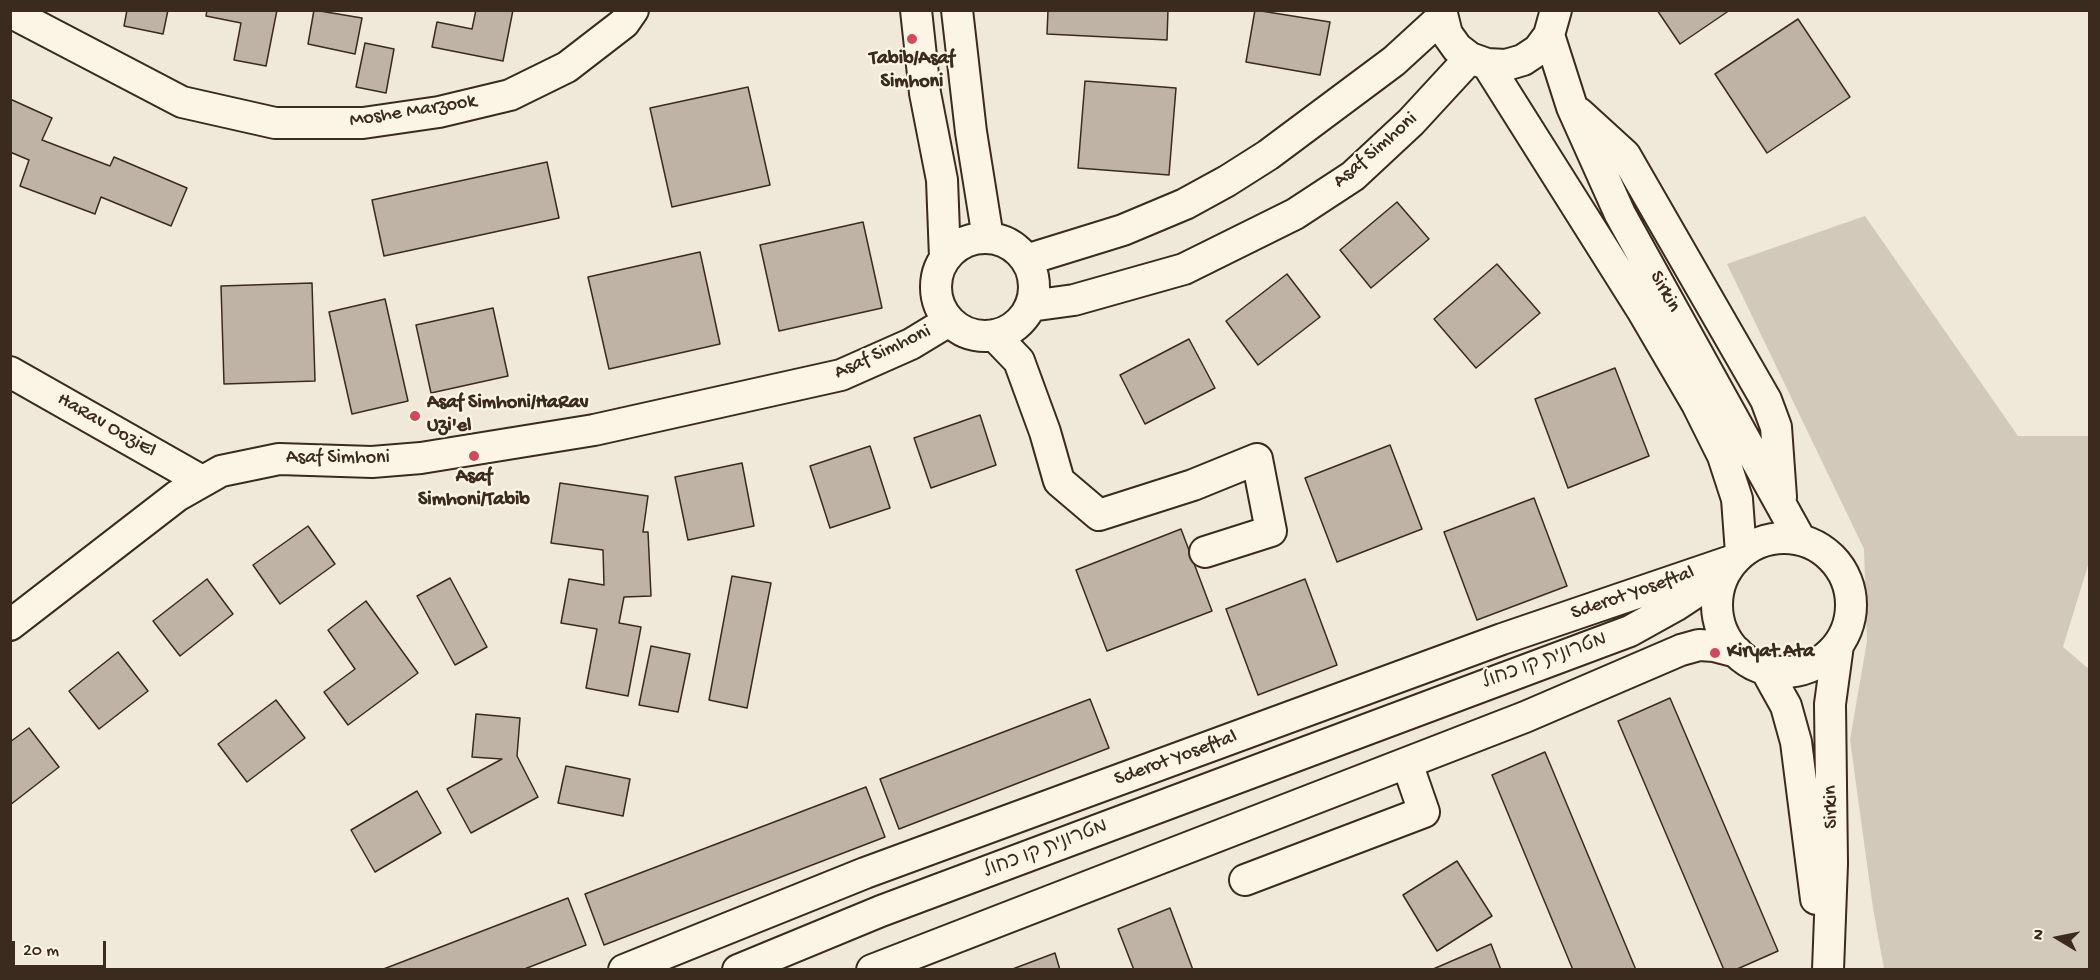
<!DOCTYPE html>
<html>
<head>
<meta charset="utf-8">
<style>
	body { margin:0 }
	#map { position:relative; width:2100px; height:980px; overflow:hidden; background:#f0e9d9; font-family:"Gochi Hand",sans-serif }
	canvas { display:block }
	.frame { position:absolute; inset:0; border:12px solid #3b2a1e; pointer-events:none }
	.north { position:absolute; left:2028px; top:908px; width:60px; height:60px; -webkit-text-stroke:4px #fcf5e5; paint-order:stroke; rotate:280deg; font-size:16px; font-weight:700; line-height:24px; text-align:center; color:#3b2a1e }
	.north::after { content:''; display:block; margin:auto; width:21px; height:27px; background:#3b2a1e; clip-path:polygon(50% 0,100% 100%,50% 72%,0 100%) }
	.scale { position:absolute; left:12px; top:941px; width:94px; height:27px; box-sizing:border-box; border:3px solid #3b2a1e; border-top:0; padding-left:8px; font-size:18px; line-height:21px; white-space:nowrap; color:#3b2a1e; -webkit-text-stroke:4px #fcf5e5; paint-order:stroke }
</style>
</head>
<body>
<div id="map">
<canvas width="2100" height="980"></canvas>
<div class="frame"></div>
<div class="north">N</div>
<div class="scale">20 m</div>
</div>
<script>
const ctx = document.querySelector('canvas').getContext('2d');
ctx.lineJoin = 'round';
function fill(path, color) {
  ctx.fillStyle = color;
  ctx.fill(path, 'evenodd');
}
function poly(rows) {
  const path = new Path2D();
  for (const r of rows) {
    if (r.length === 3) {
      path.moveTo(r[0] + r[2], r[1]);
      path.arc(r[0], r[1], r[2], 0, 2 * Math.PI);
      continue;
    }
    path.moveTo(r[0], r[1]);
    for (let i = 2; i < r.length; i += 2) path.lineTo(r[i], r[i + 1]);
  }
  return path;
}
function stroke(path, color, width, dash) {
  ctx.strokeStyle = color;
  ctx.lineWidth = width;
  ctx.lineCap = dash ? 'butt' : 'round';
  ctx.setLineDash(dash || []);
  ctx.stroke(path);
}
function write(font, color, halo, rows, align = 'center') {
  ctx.font = font + ' "Gochi Hand","Playpen Sans Hebrew",sans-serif';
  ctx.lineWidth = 4.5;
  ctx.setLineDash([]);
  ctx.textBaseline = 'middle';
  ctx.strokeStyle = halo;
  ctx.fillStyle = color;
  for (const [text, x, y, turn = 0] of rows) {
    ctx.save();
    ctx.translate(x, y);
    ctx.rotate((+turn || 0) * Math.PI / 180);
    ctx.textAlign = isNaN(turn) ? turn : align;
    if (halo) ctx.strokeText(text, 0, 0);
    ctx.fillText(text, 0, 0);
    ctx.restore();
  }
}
const green = poly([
	[1865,216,2018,436,2089,436,2089,562,2063,647,2089,669,2089,969,1884,969,1873,908,1850,740,1867,641,1864,549,1727,264]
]);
const building = poly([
	[127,10,168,10,163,34,124,26,127,10],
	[207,10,277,10,266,66,234,60,241,23,206,16,207,10],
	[314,10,362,18,355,54,308,44,314,10],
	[476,10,513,10,503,61,432,47,437,22,472,29,476,10],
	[1048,10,1168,10,1167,40,1047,34,1048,10],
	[1255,10,1330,22,1320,75,1246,62,1255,10],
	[1657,10,1730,10,1680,44,1657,10],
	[1798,19,1850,97,1767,153,1715,74,1798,19],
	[365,43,394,49,386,93,356,87,365,43],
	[1085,81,1176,88,1169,175,1078,168,1085,81],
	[748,87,770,185,672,207,650,108,748,87],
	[10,99,52,118,42,140,110,166,114,157,187,188,171,226,101,197,95,214,20,186,29,160,10,152,10,99],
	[547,162,559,218,384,256,372,200,547,162],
	[1397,202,1429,239,1371,288,1340,250,1397,202],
	[863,222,882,308,779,331,760,245,863,222],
	[700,252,720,344,609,369,588,277,700,252],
	[1497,264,1540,313,1476,368,1434,319,1497,264],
	[1287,274,1320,317,1258,365,1226,321,1287,274],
	[312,283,315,381,224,384,221,286,312,283],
	[385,299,408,401,352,414,329,312,385,299],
	[493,308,508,376,431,393,416,325,493,308],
	[1189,339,1215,388,1145,424,1120,375,1189,339],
	[1615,368,1649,456,1568,488,1535,399,1615,368],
	[980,415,996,465,931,488,914,438,980,415],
	[1390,445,1422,529,1337,562,1305,478,1390,445],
	[870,446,890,508,830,528,810,466,870,446],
	[742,463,754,526,688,540,675,477,742,463],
	[560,483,648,496,643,532,648,532,651,596,624,597,619,623,641,627,628,696,586,688,597,629,561,623,569,579,604,585,603,550,551,543,560,483],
	[1534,498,1567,586,1477,620,1444,532,1534,498],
	[308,526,335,564,280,604,253,565,308,526],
	[1181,529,1212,611,1107,651,1076,570,1181,529],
	[732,576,771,583,747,708,709,700,732,576],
	[450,578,487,647,455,665,417,596,450,578],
	[207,579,233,614,180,656,153,621,207,579],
	[1305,579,1337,665,1258,695,1226,609,1305,579],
	[366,601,418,673,348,725,324,692,355,669,328,630,366,601],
	[651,646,690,654,678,712,639,705,651,646],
	[118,652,148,691,99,729,69,691,118,652],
	[1670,698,1778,951,1735,970,1724,970,1618,721,1670,698],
	[1090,699,1109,748,899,829,880,779,1090,699],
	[276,700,305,738,247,782,218,744,276,700],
	[476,714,520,718,517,756,538,797,471,833,447,789,502,759,472,757,476,714],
	[29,728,59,767,10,805,10,742,29,728],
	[1545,752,1636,970,1573,970,1492,775,1545,752],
	[566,766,630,779,623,816,558,803,566,766],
	[866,787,885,837,604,945,585,894,866,787],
	[417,791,441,833,375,872,351,830,417,791],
	[1457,861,1492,916,1437,951,1403,895,1457,861],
	[568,898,586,945,522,970,381,970,568,898],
	[1170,908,1193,970,1134,970,1118,929,1170,908],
	[1491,944,1501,970,1431,970,1491,944],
	[1055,953,1060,970,1010,970,1055,953]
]);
const minor = poly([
	[916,10,925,93,942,180,945,258],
	[957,10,971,132,988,238],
	[1441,10,1447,34,1457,48,1470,58,1487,64,1506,65,1523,60,1538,50,1549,35,1556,10],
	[10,12,182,102,275,123,363,123,439,112,510,95,567,67,624,23,633,10],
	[1549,35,1572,107,1620,214,1800,539],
	[1487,64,1642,310,1697,404,1723,456,1737,499,1741,553],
	[1579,113,1625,155,1766,400,1776,427,1781,497],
	[985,287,49],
	[1026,260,1123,230,1185,204,1227,181,1268,155,1394,61,1441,18],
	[1030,306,1074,300,1184,269,1295,214,1353,176,1411,122,1470,58],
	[994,335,1019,361,1045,432,1059,481,1099,515,1193,485,1257,459,1271,531,1205,552],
	[10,372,202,481],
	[1784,605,67],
	[10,625,177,496,221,471,279,459,372,462,421,458,594,430,841,375,911,344,949,321],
	[1766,670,1786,706,1796,742,1816,899],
	[1245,880,1424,812,1407,763],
	[624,970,865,873,1502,639,1734,560],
	[738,970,881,911,1630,631,1675,606,1725,573],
	[872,970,1525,717,1681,650,1699,645,1714,646,1737,652],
	[1828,970,1832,864,1830,704,1838,645]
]);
const markers = [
	[912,39,6,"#d1495b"],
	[415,416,6,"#d1495b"],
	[474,456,6,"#d1495b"],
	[1715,653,6,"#d1495b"]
];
const poiNames = [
	["Tabib/Asaf",912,60],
	["Simhoni",912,83],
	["Asaf Simhoni/HaRav",427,404,"left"],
	["Uzi'el",427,427,"left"],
	["Asaf",474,478],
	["Simhoni/Tabib",474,501],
	["Kiryat Ata",1727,653,"left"]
];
const streetNames = [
	["Moshe Marzook",413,112,-9],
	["Asaf Simhoni",1376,151,-41],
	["Sirkin",1664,292,61],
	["Asaf Simhoni",883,353,-25],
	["HaRav OoziEl",106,426,30],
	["Asaf Simhoni",338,459],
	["Sderot Yoseftal",1633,594,-19],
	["מטרונית קו כחול",1545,662,-20],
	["Sderot Yoseftal",1176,759,-20],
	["Sirkin",1832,807,-91],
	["מטרונית קו כחול",1046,850,-21]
];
fill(green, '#d2c9ba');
fill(building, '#beb3a4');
stroke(building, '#3b2a1e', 1.5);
stroke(minor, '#3b2a1e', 34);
stroke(minor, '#fcf5e5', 30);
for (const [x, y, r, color] of markers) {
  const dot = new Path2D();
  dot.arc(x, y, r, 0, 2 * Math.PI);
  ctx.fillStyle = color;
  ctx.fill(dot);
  stroke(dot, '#fcf5e5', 2);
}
write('bold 20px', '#3b2a1e', '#fcf5e5', poiNames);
write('20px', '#3b2a1e', '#fcf5e5', streetNames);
</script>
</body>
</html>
